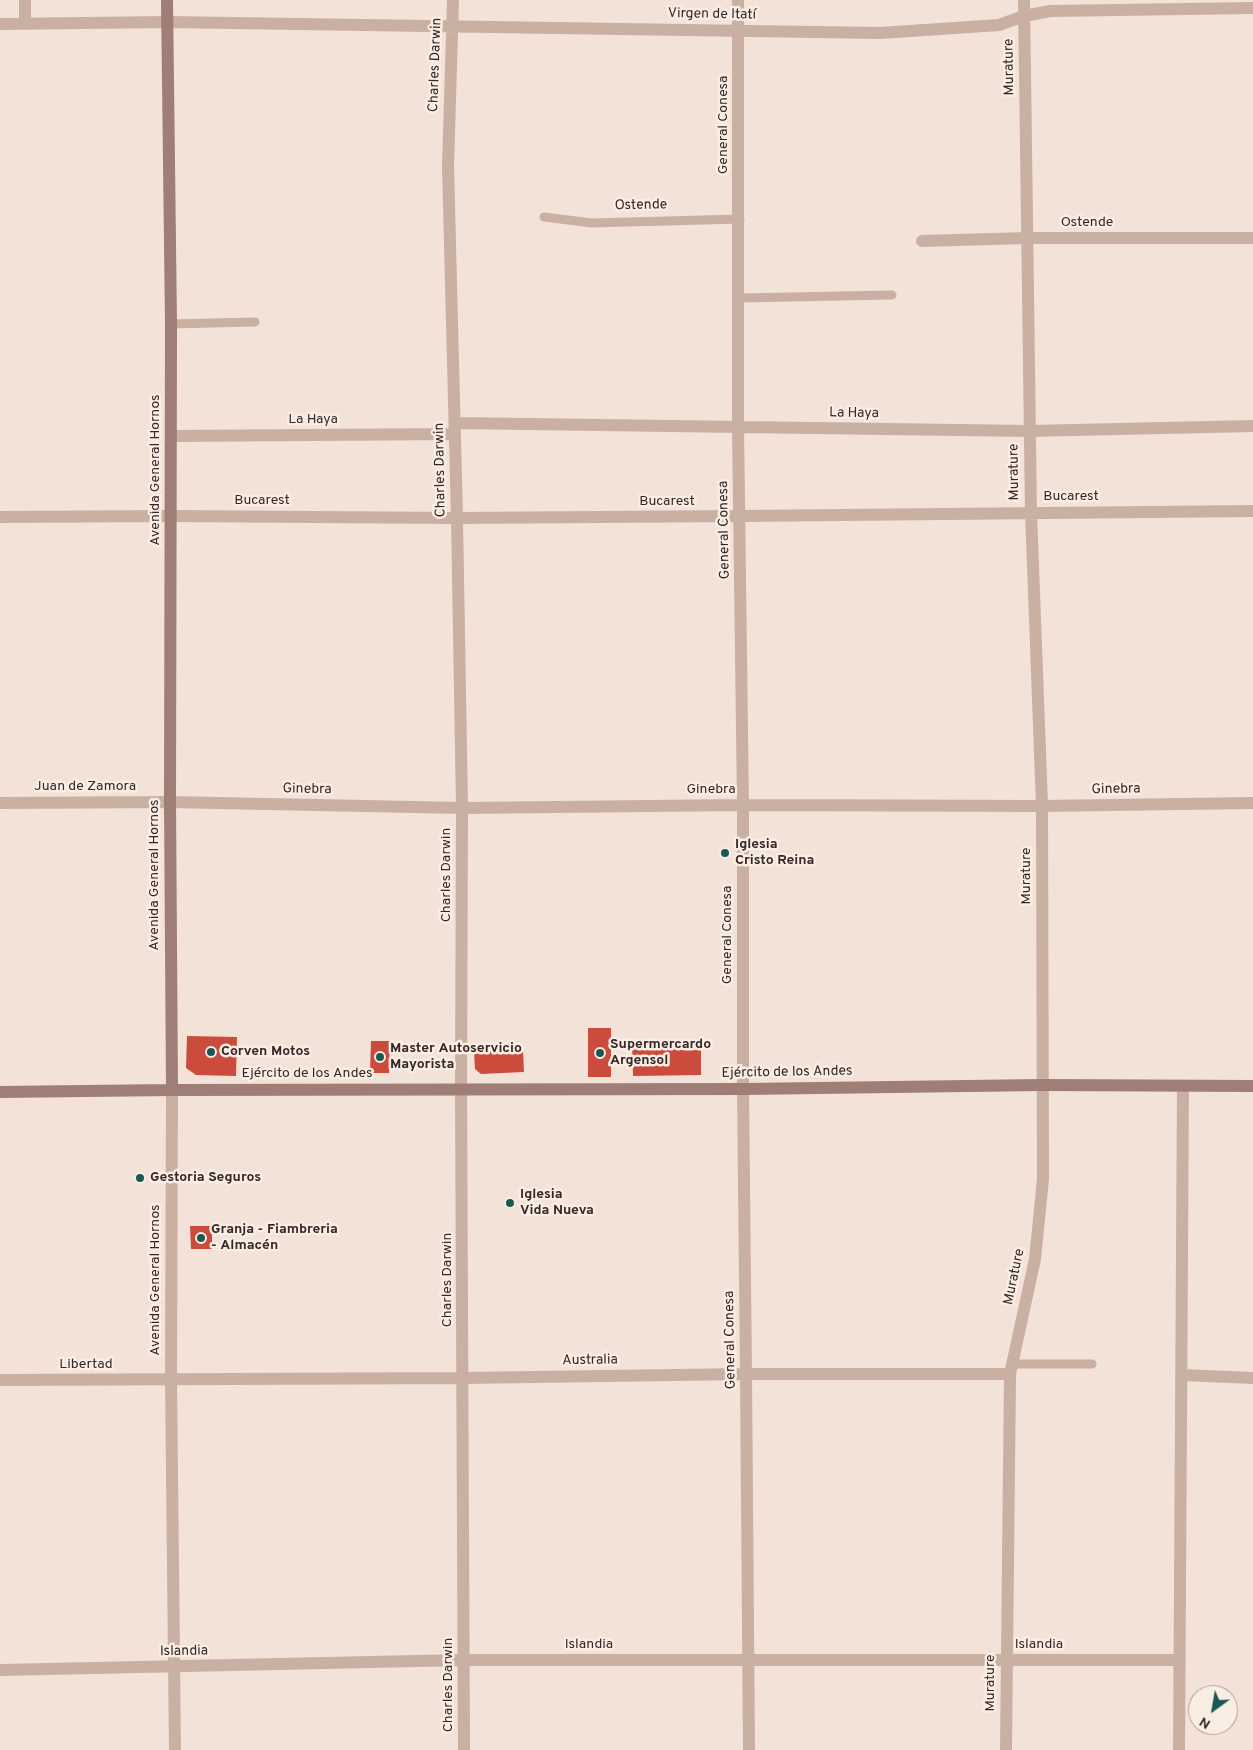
<!DOCTYPE html>
<html>
<head>
<meta charset="utf-8">
<style>
	body { margin:0 }
	#map { position:relative; width:1253px; height:1750px; overflow:hidden; background:#f2e2d8; font-family:Overpass,sans-serif }
	canvas { display:block }
	.north { position:absolute; left:1188px; top:1685px; width:50px; height:50px; box-sizing:border-box; background:#faede4; border:1px solid #ab9e98; border-radius:50%; rotate:212deg; font-size:14px; font-weight:700; line-height:20px; text-align:center; color:#352826 }
	.north::after { content:''; display:block; margin:auto; width:18px; height:22px; background:#1a5854; clip-path:polygon(50% 0,100% 100%,50% 72%,0 100%) }
</style>
</head>
<body>
<div id="map">
<canvas width="1253" height="1750"></canvas>
<div class="north">N</div>
</div>
<script>
const ctx = document.querySelector('canvas').getContext('2d');
ctx.lineJoin = 'round';
function fill(path, color) {
  ctx.fillStyle = color;
  ctx.fill(path, 'evenodd');
}
function poly(rows) {
  const path = new Path2D();
  for (const r of rows) {
    path.moveTo(r[0], r[1]);
    for (let i = 2; i < r.length; i += 2) path.lineTo(r[i], r[i + 1]);
  }
  return path;
}
function stroke(path, color, width, dash) {
  ctx.strokeStyle = color;
  ctx.lineWidth = width;
  ctx.lineCap = dash ? 'butt' : 'round';
  ctx.setLineDash(dash || []);
  ctx.stroke(path);
}
function write(font, color, halo, rows, align = 'center') {
  ctx.font = font + ' Overpass,sans-serif';
  ctx.lineWidth = 5;
  ctx.setLineDash([]);
  ctx.textBaseline = 'middle';
  ctx.strokeStyle = halo;
  ctx.fillStyle = color;
  for (const [text, x, y, turn = 0] of rows) {
    ctx.save();
    ctx.translate(x, y);
    ctx.rotate((+turn || 0) * Math.PI / 180);
    ctx.textAlign = isNaN(turn) ? turn : align;
    if (halo) ctx.strokeText(text, 0, 0);
    ctx.fillText(text, 0, 0);
    ctx.restore();
  }
}
const building = poly([
	[588,1028,611,1028,611,1077,588,1077],
	[187,1036,237,1037,236,1076,196,1075,186,1068],
	[371,1041,390,1041,389,1073,370,1073],
	[675,1043,676,1050,701,1050,701,1075,633,1076,632,1044],
	[523,1050,524,1072,481,1074,475,1069,474,1052],
	[190,1226,212,1226,212,1249,191,1249]
]);
const service = poly([
	[544,217,592,223,740,219],
	[740,298,892,295],
	[171,324,255,322],
	[1012,1364,1092,1364]
]);
const minor = poly([
	[25,0,25,24],
	[453,0,448,166,457,518,462,808,461,1089,464,1750],
	[738,0,738,427,743,805,743,1089,746,1374,749,1750],
	[0,24,168,22,880,33,999,25,1024,16,1050,11,1253,8],
	[922,241,1027,238,1253,238],
	[455,423,1029,431,1253,426],
	[171,436,455,434],
	[0,517,170,516,457,518,740,516,1253,511],
	[0,803,170,802,462,808,743,805,1042,806,1253,803],
	[1183,1375,1253,1378],
	[0,1380,463,1378,746,1374,1010,1374],
	[0,1670,464,1660,1179,1660],
	[1006,1750,1010,1374,1035,1259,1043,1179,1042,806,1031,512,1024,0],
	[1179,1750,1183,1086]
]);
const tertiary = poly([
	[172,1090,171,1380,175,1750]
]);
const secondary = poly([
	[167,0,171,324,170,802,172,1090],
	[0,1092,172,1090,743,1089,1042,1085,1253,1086]
]);
const markers = [
	[725,853,5,"#1a5854"],
	[211,1052,5,"#1a5854"],
	[600,1053,5,"#1a5854"],
	[380,1057,5,"#1a5854"],
	[140,1178,5,"#1a5854"],
	[510,1203,5,"#1a5854"],
	[201,1238,5,"#1a5854"]
];
const streetNames = [
	["Virgen de Itatí",712,15,1],
	["Charles Darwin",436,65,-88],
	["Murature",1010,67,-91],
	["General Conesa",724,125,-90],
	["Ostende",641,206,-1],
	["Ostende",1087,223],
	["La Haya",854,414,1],
	["La Haya",313,420],
	["Avenida General Hornos",156,470,-90],
	["Charles Darwin",441,470,-91],
	["Murature",1015,472,-91],
	["Bucarest",1071,497],
	["Bucarest",262,501],
	["Bucarest",667,502],
	["General Conesa",725,530,-91],
	["Juan de Zamora",85,787],
	["Ginebra",307,790,1],
	["Ginebra",711,790],
	["Ginebra",1116,790,-1],
	["Avenida General Hornos",155,875,-90],
	["Charles Darwin",447,875,-90],
	["Murature",1027,876,-90],
	["General Conesa",728,935,-90],
	["Ejército de los Andes",787,1073,-1],
	["Ejército de los Andes",307,1074],
	["Murature",1015,1277,-78],
	["Avenida General Hornos",156,1280,-90],
	["Charles Darwin",448,1280,-90],
	["General Conesa",731,1340,-91],
	["Australia",590,1361,-1],
	["Libertad",86,1365],
	["Islandia",589,1645],
	["Islandia",1039,1645],
	["Islandia",184,1652,-1],
	["Murature",991,1683,-90],
	["Charles Darwin",449,1685,-90]
];
const poiNames = [
	["Iglesia",735,845],
	["Cristo Reina",735,861],
	["Supermercardo",610,1045],
	["Argensol",610,1061],
	["Master Autoservicio",390,1049],
	["Mayorista",390,1065],
	["Corven Motos",221,1052],
	["Gestoria Seguros",150,1178],
	["Iglesia",520,1195],
	["Vida Nueva",520,1211],
	["Granja - Fiambreria",211,1230],
	["- Almacén",211,1246]
];
fill(building, '#cb4c3c');
stroke(service, '#cab0a3', 9);
stroke(minor, '#cab0a3', 12);
stroke(tertiary, '#cab0a3', 12);
stroke(secondary, '#9e7e75', 12);
for (const [x, y, r, color] of markers) {
  const dot = new Path2D();
  dot.arc(x, y, r, 0, 2 * Math.PI);
  ctx.fillStyle = color;
  ctx.fill(dot);
  stroke(dot, '#faede4', 2);
}
write('14px', '#352826', '#faede4', streetNames);
write('bold 14px', '#352826', '#faede4', poiNames, 'left');
</script>
</body>
</html>
